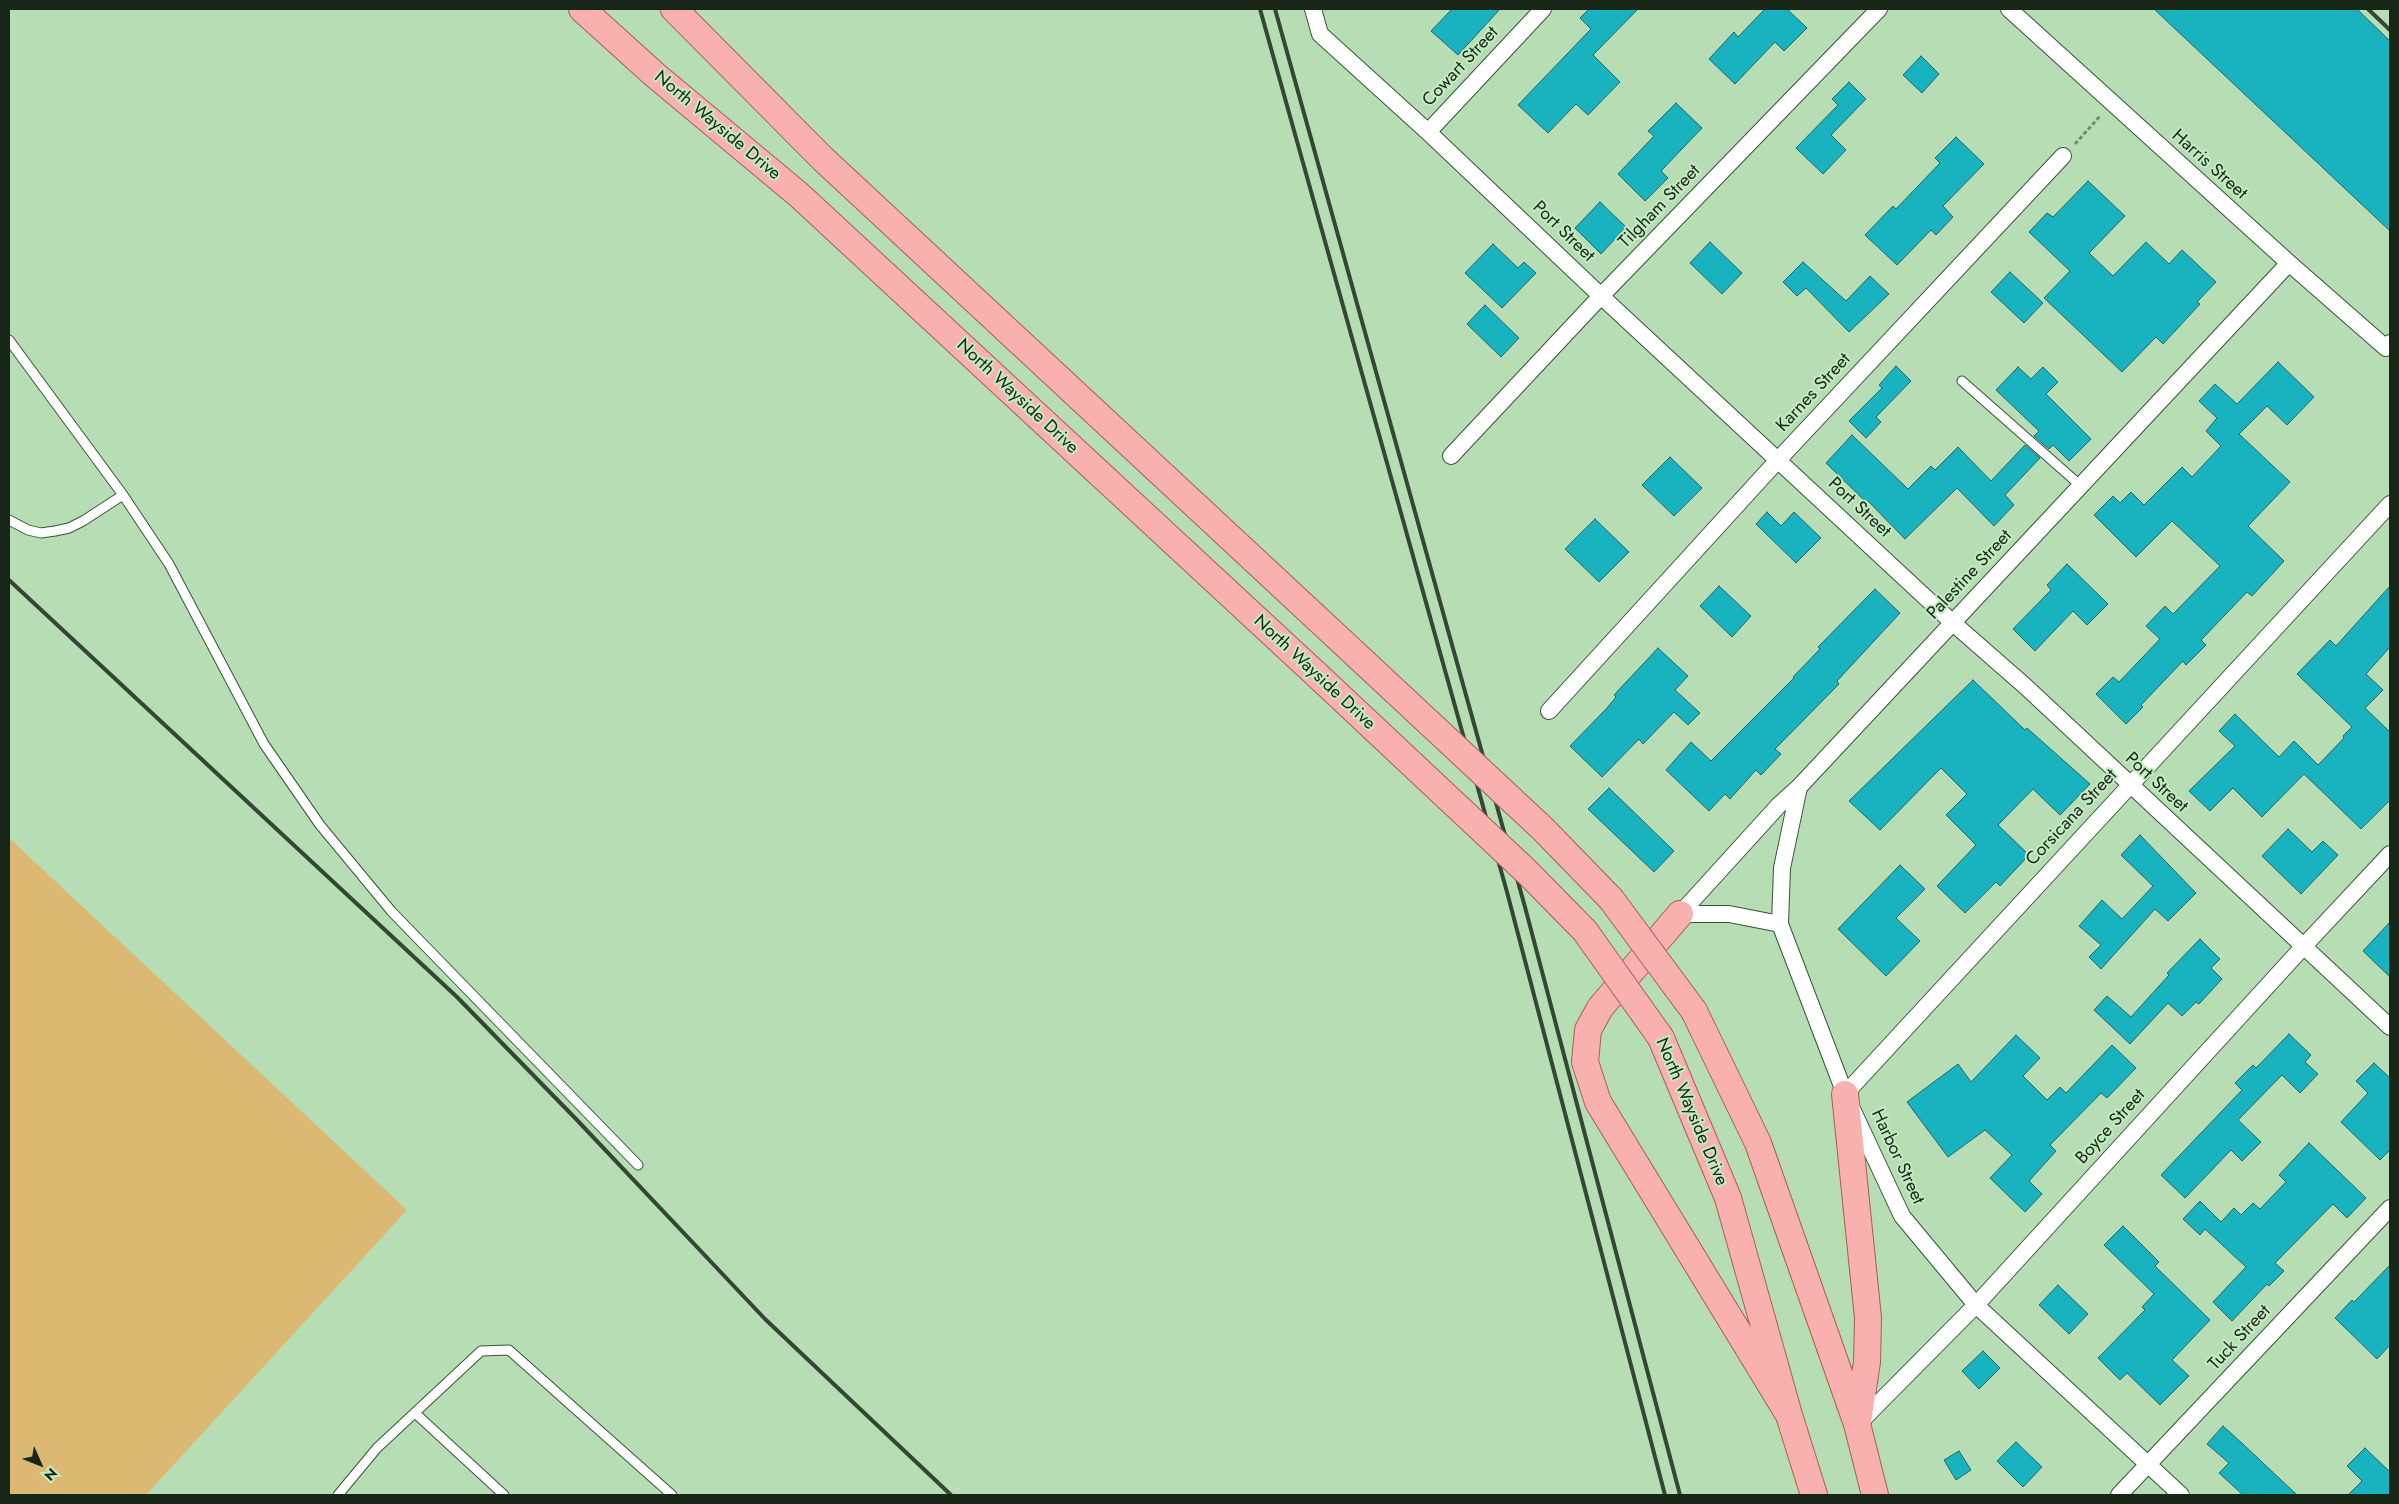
<!DOCTYPE html>
<html>
<head>
<meta charset="utf-8">
<style>
	body { margin:0 }
	#map { position:relative; width:2399px; height:1504px; overflow:hidden; background:#b7ddb5; font-family:Jost,sans-serif }
	canvas { display:block }
	.frame { position:absolute; inset:0; border:10px solid #172617; pointer-events:none }
	.north { position:absolute; left:15px; top:1439px; width:50px; height:50px; -webkit-text-stroke:4px #c4eac2; paint-order:stroke; rotate:134deg; font-size:14px; font-weight:700; line-height:20px; text-align:center; color:#172617 }
	.north::after { content:''; display:block; margin:auto; width:18px; height:22px; background:#172617; clip-path:polygon(50% 0,100% 100%,50% 72%,0 100%) }
</style>
</head>
<body>
<div id="map">
<canvas width="2399" height="1504"></canvas>
<div class="frame"></div>
<div class="north">N</div>
</div>
<script>
const ctx = document.querySelector('canvas').getContext('2d');
ctx.lineJoin = 'round';
function fill(path, color) {
  ctx.fillStyle = color;
  ctx.fill(path, 'evenodd');
}
function poly(rows) {
  const path = new Path2D();
  for (const r of rows) {
    path.moveTo(r[0], r[1]);
    for (let i = 2; i < r.length; i += 2) path.lineTo(r[i], r[i + 1]);
  }
  return path;
}
function stroke(path, color, width, dash) {
  ctx.strokeStyle = color;
  ctx.lineWidth = width;
  ctx.lineCap = dash ? 'butt' : 'round';
  ctx.setLineDash(dash || []);
  ctx.stroke(path);
}
function write(font, color, halo, rows, align = 'center') {
  ctx.font = font + ' Jost,sans-serif';
  ctx.lineWidth = 4;
  ctx.setLineDash([]);
  ctx.textBaseline = 'middle';
  ctx.strokeStyle = halo;
  ctx.fillStyle = color;
  for (const [text, x, y, turn = 0] of rows) {
    ctx.save();
    ctx.translate(x, y);
    ctx.rotate((+turn || 0) * Math.PI / 180);
    ctx.textAlign = isNaN(turn) ? turn : align;
    if (halo) ctx.strokeText(text, 0, 0);
    ctx.fillText(text, 0, 0);
    ctx.restore();
  }
}
const green = poly([
	[9,838,407,1210,146,1495,9,1495]
]);
const building = poly([
	[1452,9,1500,9,1458,55,1431,31,1452,9],
	[1589,9,1638,9,1593,55,1620,82,1588,115,1576,104,1548,133,1518,105,1591,29,1580,18,1589,9],
	[1765,9,1787,9,1807,28,1784,51,1775,42,1735,84,1709,59,1734,32,1738,37,1765,9],
	[2154,9,2357,9,2390,41,2390,231,2154,9],
	[1921,56,1939,74,1922,93,1903,75,1921,56],
	[1849,82,1866,99,1831,135,1846,150,1823,174,1796,148,1838,105,1832,99,1849,82],
	[1676,103,1702,128,1661,171,1668,178,1645,201,1618,174,1654,136,1648,131,1676,103],
	[1956,137,1984,164,1943,206,1953,217,1936,235,1931,230,1897,265,1865,235,1893,206,1896,209,1940,163,1935,158,1956,137],
	[2088,181,2125,216,2089,253,2113,276,2146,242,2169,264,2182,250,2216,282,2197,302,2200,304,2163,344,2156,337,2122,372,2044,298,2070,271,2029,232,2047,213,2053,217,2088,181],
	[1600,202,1626,227,1601,254,1575,228,1600,202],
	[1710,242,1742,273,1722,294,1690,263,1710,242],
	[1493,244,1518,268,1524,262,1536,273,1502,308,1465,273,1493,244],
	[1803,262,1846,301,1870,276,1889,294,1849,332,1806,288,1797,296,1783,282,1803,262],
	[2010,272,2043,303,2024,323,1991,292,2010,272],
	[1485,305,1519,338,1501,357,1467,324,1485,305],
	[2278,362,2314,397,2287,425,2267,406,2239,434,2290,482,2248,526,2284,561,2252,596,2247,592,2201,640,2206,645,2186,665,2183,661,2141,705,2143,707,2126,724,2096,694,2113,677,2119,682,2160,639,2146,626,2165,606,2173,614,2220,566,2172,521,2136,557,2094,515,2113,496,2120,503,2131,492,2144,505,2182,467,2192,477,2221,446,2206,431,2217,418,2199,401,2215,384,2237,404,2278,362],
	[1896,366,1911,381,1876,417,1881,422,1866,438,1849,421,1882,388,1879,385,1896,366],
	[2018,367,2031,379,2043,367,2058,382,2046,394,2091,439,2069,461,2053,445,2049,449,2034,436,2039,431,1996,390,2018,367],
	[1852,435,1908,489,1931,466,1935,470,1958,447,1991,481,2025,445,2040,458,2005,495,2014,505,1994,526,1957,488,1905,539,1868,501,1867,503,1826,463,1852,435],
	[1670,457,1702,488,1674,516,1642,485,1670,457],
	[1767,512,1781,526,1794,512,1821,538,1796,563,1756,524,1767,512],
	[1595,519,1629,552,1599,582,1565,549,1595,519],
	[2067,564,2108,604,2087,625,2073,611,2035,651,2013,629,2051,590,2047,585,2067,564],
	[1719,586,1751,616,1732,637,1700,606,1719,586],
	[2390,586,2390,647,2366,674,2383,690,2365,708,2390,732,2390,800,2361,829,2304,774,2262,817,2233,788,2210,811,2189,791,2235,746,2219,731,2235,714,2279,757,2294,741,2318,765,2344,738,2343,736,2352,727,2297,674,2330,640,2336,646,2390,586],
	[1875,589,1900,613,1837,681,1839,684,1775,749,1781,754,1761,775,1756,770,1730,799,1725,794,1709,811,1666,770,1691,742,1711,761,1794,678,1793,677,1820,649,1818,647,1875,589],
	[1658,648,1688,676,1675,690,1700,713,1688,725,1674,712,1643,744,1639,739,1602,777,1570,746,1607,708,1616,697,1614,695,1658,648],
	[1973,680,2025,730,2027,728,2090,784,2060,815,2033,789,1998,825,2029,855,2000,886,1996,882,1965,913,1937,886,1976,845,1946,815,1967,794,1941,768,1880,830,1849,801,1973,680],
	[1609,788,1674,851,1654,872,1588,809,1609,788],
	[2288,829,2312,852,2323,841,2338,855,2301,894,2262,856,2288,829],
	[2140,835,2196,893,2168,921,2155,909,2101,969,2089,957,2101,945,2079,926,2102,900,2122,919,2153,886,2121,855,2140,835],
	[1900,865,1925,889,1896,918,1920,941,1886,976,1838,929,1900,865],
	[2390,922,2390,977,2363,951,2390,922],
	[2200,939,2220,959,2211,968,2222,979,2199,1004,2196,1002,2182,1016,2168,1003,2130,1044,2094,1010,2107,996,2131,1017,2169,975,2167,973,2200,939],
	[2289,1034,2311,1055,2305,1062,2318,1074,2300,1093,2282,1075,2238,1120,2261,1142,2242,1161,2231,1150,2185,1198,2161,1175,2242,1090,2235,1083,2253,1065,2256,1068,2289,1034],
	[2016,1035,2040,1058,2023,1076,2047,1100,2060,1087,2066,1093,2112,1045,2136,1068,2107,1098,2101,1093,2050,1145,2056,1151,2029,1181,2042,1194,2025,1212,1990,1178,2012,1155,1985,1130,1948,1157,1907,1102,1958,1064,1971,1082,2016,1035],
	[2374,1063,2390,1078,2390,1150,2380,1160,2341,1122,2368,1093,2356,1081,2374,1063],
	[2309,1143,2366,1198,2347,1218,2333,1204,2275,1263,2284,1271,2269,1286,2267,1284,2232,1321,2213,1302,2246,1267,2205,1229,2200,1235,2183,1219,2200,1201,2221,1222,2234,1208,2241,1215,2253,1203,2260,1209,2286,1182,2279,1175,2309,1143],
	[2123,1226,2159,1262,2155,1266,2210,1320,2172,1360,2189,1376,2160,1405,2127,1373,2120,1380,2098,1358,2145,1310,2142,1307,2154,1294,2104,1245,2123,1226],
	[2390,1265,2390,1345,2377,1359,2335,1318,2352,1300,2354,1302,2390,1265],
	[2058,1285,2088,1314,2069,1334,2039,1305,2058,1285],
	[1983,1351,2000,1368,1979,1389,1962,1371,1983,1351],
	[2223,1426,2244,1445,2297,1495,2243,1495,2219,1473,2229,1463,2207,1444,2223,1426],
	[2016,1442,2042,1467,2023,1487,1997,1461,2016,1442],
	[2365,1448,2390,1472,2390,1495,2348,1495,2362,1481,2347,1466,2365,1448],
	[1959,1451,1971,1470,1956,1480,1944,1460,1959,1451]
]);
const path = poly([
	[2075,144,2101,115]
]);
const lane = poly([
	[9,340,123,495,83,521,69,528,55,531,41,533,28,530,9,520],
	[1962,381,2081,486],
	[123,495,169,564,264,744,320,825,392,912,638,1165],
	[415,1413,504,1495],
	[338,1495,377,1448,481,1351,509,1350,672,1495]
]);
const street = poly([
	[1313,9,1320,34,1428,132,1601,296,1953,623,2025,686,2390,1027],
	[2009,9,2289,263,2386,348,2390,343],
	[1428,132,1543,9],
	[1451,456,1601,296,1879,9],
	[1549,711,1778,460,2063,156],
	[1799,787,1782,868,1780,924,1845,1094,1902,1216,1976,1305,2181,1495],
	[1680,914,1779,805,1799,787,2289,263],
	[1680,914,1729,914,1780,924],
	[1845,1094,2390,504],
	[1858,1424,1976,1305,2303,947,2390,854],
	[2119,1495,2390,1208]
]);
const primary = poly([
	[582,9,655,75,799,195,1317,675],
	[674,9,823,159,1336,636],
	[1680,914,1600,1008,1588,1030,1585,1062,1598,1102,1789,1415],
	[1694,1011,1758,1143,1857,1424,1875,1495],
	[1661,1038,1728,1198,1789,1415,1814,1495],
	[1845,1094,1868,1318,1867,1362,1858,1421]
]);
const rail = poly([
	[1260,9,1507,892,1665,1495],
	[1275,9,1525,907,1680,1495],
	[2368,9,2390,30],
	[9,580,457,997,576,1119,765,1319,951,1495]
]);
const primaryBridge = poly([
	[1336,636,1543,829,1611,899,1694,1011],
	[1317,675,1527,872,1585,931,1661,1038]
]);
const streetNames = [
	["Cowart Street",1461,67,-47],
	["North Wayside Drive",717,126,40],
	["Harris Street",2209,165,42],
	["Tilgham Street",1660,207,-46],
	["Port Street",1563,232,44],
	["Karnes Street",1814,393,-47],
	["North Wayside Drive",1017,397,43],
	["Port Street",1859,508,43],
	["Palestine Street",1970,575,-47],
	["North Wayside Drive",1314,673,43],
	["Port Street",2156,783,43],
	["Corsicana Street",2072,818,-47],
	["North Wayside Drive",1691,1112,67],
	["Boyce Street",2111,1127,-48],
	["Harbor Street",1897,1157,65],
	["Tuck Street",2240,1338,-47]
];
fill(green, '#dbb973');
fill(building, '#18b3bf');
stroke(building, '#22666c', 1);
stroke(lane, '#355635', 11);
stroke(street, '#355635', 18);
stroke(primary, '#a65f56', 28);
stroke(path, '#708c6f', 3, [4, 2.5]);
stroke(lane, '#fff', 9);
stroke(street, '#fff', 16);
stroke(primary, '#f8b1ae', 26);
stroke(rail, '#344734', 4);
stroke(primaryBridge, '#a65f56', 28, []);
stroke(primaryBridge, '#f8b1ae', 26);
write('18px', '#172617', '#c4eac2', streetNames);
</script>
</body>
</html>
